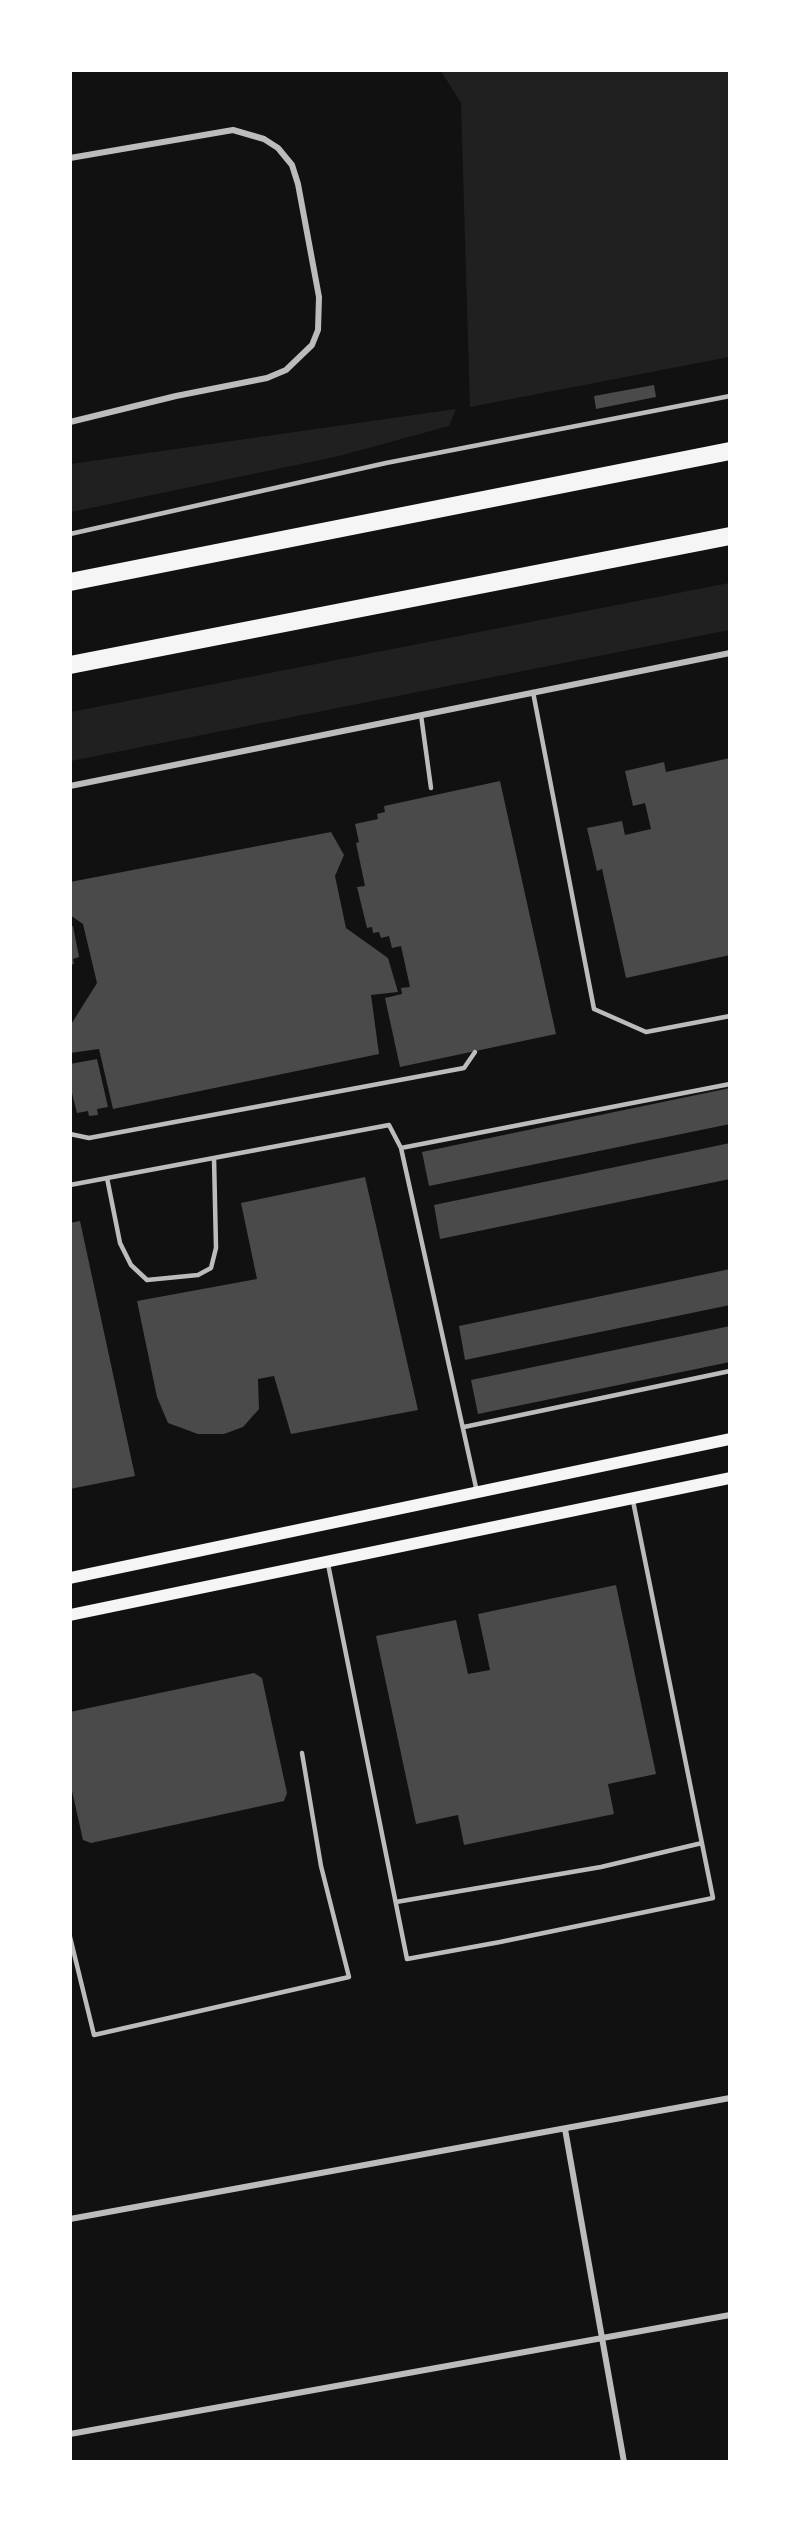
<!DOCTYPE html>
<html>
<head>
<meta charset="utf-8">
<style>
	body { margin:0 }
	#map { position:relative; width:800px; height:2532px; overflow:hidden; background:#111; font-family:Lora,serif }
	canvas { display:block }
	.frame { position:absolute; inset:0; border:72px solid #fff; pointer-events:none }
</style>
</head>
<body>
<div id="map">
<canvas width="800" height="2532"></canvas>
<div class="frame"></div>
</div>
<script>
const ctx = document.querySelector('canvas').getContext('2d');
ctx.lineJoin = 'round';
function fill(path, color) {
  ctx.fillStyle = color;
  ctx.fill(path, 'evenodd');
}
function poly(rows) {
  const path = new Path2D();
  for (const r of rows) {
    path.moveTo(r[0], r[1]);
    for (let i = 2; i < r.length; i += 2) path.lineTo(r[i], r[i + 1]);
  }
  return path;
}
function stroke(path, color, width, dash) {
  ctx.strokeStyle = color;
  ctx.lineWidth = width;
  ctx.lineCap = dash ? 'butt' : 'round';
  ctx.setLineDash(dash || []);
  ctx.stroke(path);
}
const green = poly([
	[441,71,729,71,729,357,470,407,461,103],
	[456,409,449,426,339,456,71,512,71,464],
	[729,583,729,630,71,761,71,712]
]);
const building = poly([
	[654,385,656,397,596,409,594,396],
	[730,758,730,955,626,978,602,869,597,871,587,828,622,821,625,835,651,829,645,803,633,806,625,771,664,762,666,772],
	[500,781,556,1034,400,1067,385,998,402,994,401,988,410,987,401,946,392,948,389,936,381,938,379,932,373,933,372,927,367,928,357,887,365,886,356,843,359,842,355,824,378,819,377,814,385,812,384,806],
	[331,832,344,855,335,876,346,928,388,958,398,992,371,995,379,1054,113,1109,99,1049,70,1053,70,1026,97,983,83,924,70,915,70,882],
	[73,926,79,957,73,959,74,964,70,965,70,927],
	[97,1059,108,1107,97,1109,98,1115,89,1116,88,1111,77,1113,70,1085,70,1064],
	[730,1088,730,1124,429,1186,422,1152],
	[730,1143,730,1179,440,1239,434,1205],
	[365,1177,418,1410,291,1434,274,1376,258,1379,259,1409,243,1427,224,1434,198,1434,168,1423,157,1397,137,1301,257,1279,241,1203],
	[80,1221,135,1476,70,1489,70,1223],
	[730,1269,730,1305,465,1360,459,1326],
	[730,1326,730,1362,478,1414,471,1380],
	[616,1585,656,1774,608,1784,614,1814,464,1845,458,1815,416,1824,376,1636,456,1620,468,1674,490,1670,478,1614],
	[254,1673,262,1678,287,1793,284,1801,91,1843,83,1840,70,1782,70,1712]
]);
const service = poly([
	[70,534,386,463,730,396],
	[533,692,594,1009,646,1032,730,1016],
	[421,715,431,788],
	[70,1134,89,1138,464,1068,475,1052],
	[401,1148,730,1084],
	[107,1178,120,1243,131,1265,147,1280,198,1275,211,1268,216,1248,214,1158],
	[70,1185,389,1125,401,1148,477,1492],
	[464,1427,730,1371],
	[328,1564,407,1959,500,1942,713,1898,633,1501],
	[396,1902,601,1867,702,1843],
	[70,1937,94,2035,349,1977,321,1866,302,1753]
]);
const minor = poly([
	[70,158,233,130,264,139,278,148,292,165,298,184,319,297,318,330,312,345,286,370,267,378,176,396,70,422],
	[70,786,730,653],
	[565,2129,624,2462],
	[70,2219,730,2098],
	[70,2434,730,2315]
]);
const secondary = poly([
	[70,1578,730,1439],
	[70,1615,730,1478]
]);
const motorway = poly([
	[70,582,730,451],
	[70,665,730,536]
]);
fill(green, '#202020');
fill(building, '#4a4a4a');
stroke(service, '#bcbcbc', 4.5);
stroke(minor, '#bcbcbc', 6);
stroke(secondary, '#f5f5f5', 12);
stroke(motorway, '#f5f5f5', 18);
</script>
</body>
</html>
